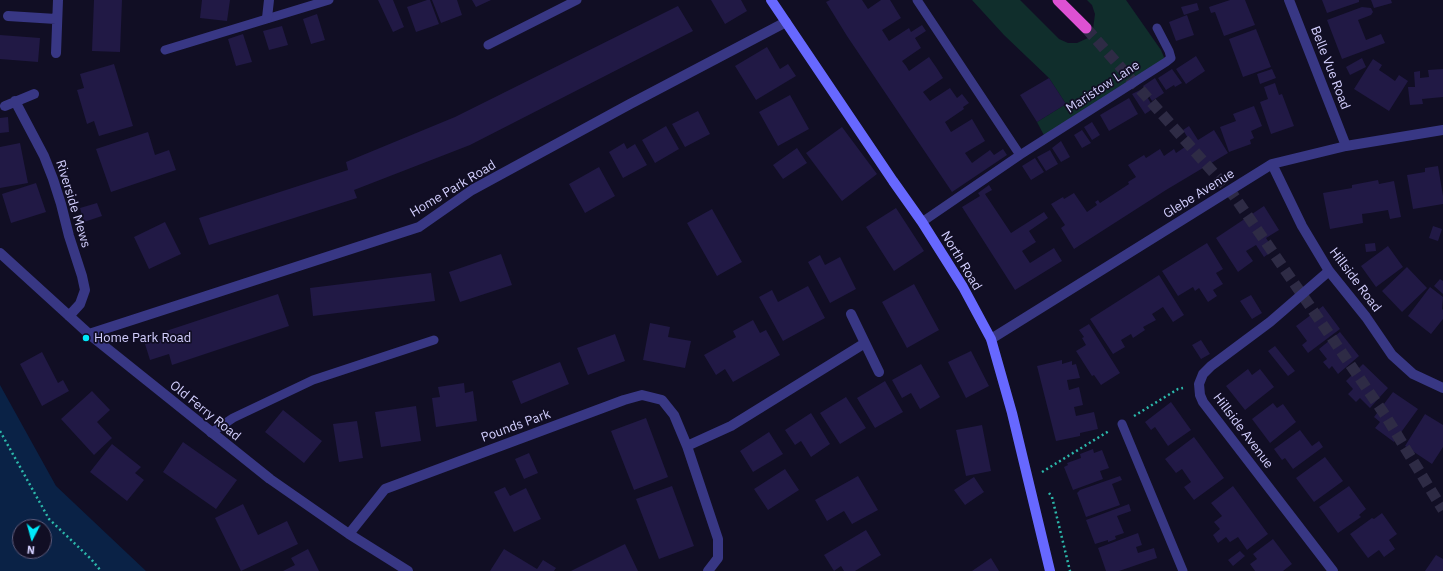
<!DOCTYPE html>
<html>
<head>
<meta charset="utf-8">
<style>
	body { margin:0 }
	#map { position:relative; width:1443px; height:571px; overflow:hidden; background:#110e24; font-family:"IBM Plex Sans",sans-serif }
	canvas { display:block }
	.north { position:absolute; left:12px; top:519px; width:40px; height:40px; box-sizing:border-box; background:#110e24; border:1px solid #5f5c7c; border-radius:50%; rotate:186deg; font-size:11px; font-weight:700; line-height:16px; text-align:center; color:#d4d0ff }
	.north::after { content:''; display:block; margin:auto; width:14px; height:18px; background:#00eafb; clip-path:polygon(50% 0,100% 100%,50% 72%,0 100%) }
</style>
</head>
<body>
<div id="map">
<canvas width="1443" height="571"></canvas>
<div class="north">N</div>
</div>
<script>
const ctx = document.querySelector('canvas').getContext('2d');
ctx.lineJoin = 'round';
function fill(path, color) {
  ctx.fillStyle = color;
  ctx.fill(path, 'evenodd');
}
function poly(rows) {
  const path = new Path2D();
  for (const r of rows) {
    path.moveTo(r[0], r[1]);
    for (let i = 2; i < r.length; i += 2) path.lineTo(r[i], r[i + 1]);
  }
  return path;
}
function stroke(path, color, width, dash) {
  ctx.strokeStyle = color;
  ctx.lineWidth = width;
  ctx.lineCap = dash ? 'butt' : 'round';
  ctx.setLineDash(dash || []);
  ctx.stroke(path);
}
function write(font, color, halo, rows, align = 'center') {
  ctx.font = font + ' "IBM Plex Sans",sans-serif';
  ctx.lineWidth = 3.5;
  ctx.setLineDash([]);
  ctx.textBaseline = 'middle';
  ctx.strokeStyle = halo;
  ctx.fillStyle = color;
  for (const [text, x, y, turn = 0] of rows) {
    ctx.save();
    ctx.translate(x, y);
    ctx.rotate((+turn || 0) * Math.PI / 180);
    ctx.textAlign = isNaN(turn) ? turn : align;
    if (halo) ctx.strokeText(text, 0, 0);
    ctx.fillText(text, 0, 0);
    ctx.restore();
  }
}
const green = poly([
	[972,0,1020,0,1059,39,1068,43,1077,43,1088,38,1093,29,1095,14,1092,5,1087,0,1126,0,1161,50,1166,62,1046,139,1037,122,1066,104,1049,78,1004,35]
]);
const water = poly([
	[0,385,56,486,146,571,0,571],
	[20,527,44,527,44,551,20,551]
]);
const building = poly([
	[94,0,122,0,120,52,92,51],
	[202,0,230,0,227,21,200,18],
	[378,0,393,0,404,27,393,32],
	[427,0,430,0,439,24,416,32,407,7],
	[432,0,457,0,462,15,441,23],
	[472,0,491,0,476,7],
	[711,0,741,0,747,11,725,24],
	[830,0,862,0,868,9,881,0,890,0,901,18,882,30,889,41,909,28,911,32,922,25,926,31,915,38,921,48,902,61,906,66,909,71,929,57,936,67,943,78,923,92,930,101,950,88,957,98,962,94,969,103,963,107,964,109,945,122,951,132,972,119,985,141,965,153,972,163,990,150,994,155,1003,149,1007,155,952,192,847,36,826,2],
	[1230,0,1245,0,1255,25,1224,36,1215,12,1211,13,1209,7],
	[1322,0,1359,0,1359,2,1327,13],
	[1371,0,1391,0,1392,3,1374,8],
	[1197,3,1199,10,1184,15,1181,7],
	[678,6,693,31,470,145,354,190,357,198,209,245,199,218,348,170,346,162,455,117],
	[1362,7,1371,8,1373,12,1371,15,1358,20,1366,40,1381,34,1385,43,1342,59,1327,20],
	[317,14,325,40,311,44,303,19],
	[1187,15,1194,35,1176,41,1169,22],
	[282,26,288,45,269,50,263,31],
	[1256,29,1271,67,1243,77,1229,39],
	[243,34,252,62,236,66,228,39],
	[0,35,40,38,38,62,0,59],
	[767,47,780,69,788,64,796,76,756,100,735,66],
	[1196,56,1205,71,1186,84,1176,69],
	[1362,58,1366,67,1350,75,1346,67],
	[1373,59,1382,65,1379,70,1388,76,1395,81,1399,75,1408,81,1389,111,1354,89],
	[114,64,133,126,99,136,94,121,87,124,77,90,84,88,80,74],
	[1172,69,1182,83,1175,87,1174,85,1166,90,1158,78],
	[1272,69,1276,78,1260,84,1257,74],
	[1443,69,1443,97,1422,99,1423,104,1410,105,1408,87,1415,87,1414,72,1420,71,1420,78,1429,77,1428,70],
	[1049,78,1066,104,1037,122,1020,95],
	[1155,78,1164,93,1152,101,1143,86],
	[1275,83,1279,95,1282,94,1294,126,1271,134,1260,102,1268,99,1264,87],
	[1142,89,1154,108,1145,114,1132,94],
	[790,95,809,129,778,146,759,112],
	[1129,98,1138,114,1109,131,1100,115],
	[1254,106,1262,126,1251,131,1254,138,1250,140,1251,144,1229,152,1220,127,1236,121,1233,114],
	[698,111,710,134,685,147,672,124],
	[8,117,9,132,0,133,0,118],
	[1092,122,1100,135,1092,140,1084,127],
	[666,126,679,149,655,163,642,140],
	[1189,126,1198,140,1214,130,1228,153,1166,190,1074,249,1061,228,1065,225,1051,204,1063,197,1064,199,1074,193,1087,212,1097,205,1095,202,1098,200,1100,203,1129,184,1128,182,1136,177,1128,165,1144,155,1146,158,1160,149,1164,156,1174,149,1176,153,1191,143,1183,130],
	[842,127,877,174,842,201,806,153],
	[1082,130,1091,143,1082,148,1074,135],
	[148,132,155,155,169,150,176,170,111,192,96,149],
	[1061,141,1070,157,1061,162,1052,148],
	[20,143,28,183,0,188,0,147],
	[624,143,627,149,635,144,647,165,623,178,609,152],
	[797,148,807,163,783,179,773,165],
	[1050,150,1058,164,1046,171,1037,157],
	[1035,158,1044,172,1031,180,1022,166],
	[1438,166,1443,196,1443,204,1413,209,1407,175,1425,172,1425,168],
	[599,167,615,196,585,213,569,184],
	[1378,180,1379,184,1394,181,1401,217,1390,219,1388,210,1370,213,1362,214,1363,223,1330,229,1323,193,1352,188,1352,185],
	[36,183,46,212,11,223,2,194],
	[989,185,992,190,985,194,1011,233,1044,212,1048,218,1029,231,1036,242,1022,251,1030,263,1054,248,1062,261,1015,290,962,207,980,196,978,193],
	[97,203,102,216,84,222,80,208],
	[1264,206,1279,230,1266,238,1274,250,1264,257,1256,245,1246,251,1253,261,1238,272,1216,238],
	[896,208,924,251,894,271,866,227],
	[712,209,742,262,717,276,687,223],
	[165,222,181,254,149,269,134,237],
	[1433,226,1442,229,1438,241,1429,238],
	[1207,243,1223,269,1216,273,1223,284,1213,290,1217,296,1208,302,1199,288,1195,291,1193,287,1178,296,1162,271],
	[1375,243,1376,251,1366,252,1365,244],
	[1388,246,1403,267,1376,287,1361,266],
	[501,254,512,285,460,302,449,272],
	[820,255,825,265,840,257,856,289,830,303,808,262],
	[1407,267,1427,288,1402,312,1382,291],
	[431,273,435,301,313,316,310,288],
	[1159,275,1184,315,1173,322,1163,307,1152,314,1156,320,1143,327,1145,330,1133,338,1131,334,1121,340,1125,347,1113,354,1090,319],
	[1440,279,1443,281,1443,294,1434,286],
	[914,284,939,330,907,348,882,302],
	[808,286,825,318,783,341,759,297,772,290,778,302],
	[1430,287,1443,297,1442,309,1443,310,1443,319,1431,334,1408,316],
	[278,294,289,326,172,365,169,354,150,360,145,344,165,338,163,332],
	[1251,295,1262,313,1252,319,1240,301],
	[1323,306,1340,329,1308,353,1302,345,1307,341,1296,326],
	[753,320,760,333,766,330,780,355,733,382,725,369,716,375,704,355,736,337,733,331],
	[650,323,670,327,668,337,691,341,685,368,643,360],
	[1089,324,1120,373,1101,385,1094,375,1092,376,1076,351,1086,345,1082,338,1084,337,1079,330],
	[1340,332,1359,356,1338,374,1332,366,1329,369,1323,362,1327,359,1319,349],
	[615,334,625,361,588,375,577,348],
	[1201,340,1210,354,1201,359,1192,345],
	[1275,346,1295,371,1288,376,1268,351],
	[971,351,989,386,966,398,948,362],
	[42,352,58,383,63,380,69,391,42,406,20,364],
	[1062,360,1062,364,1072,361,1072,365,1076,364,1080,378,1067,380,1069,390,1079,387,1083,405,1074,407,1076,416,1094,412,1098,429,1080,433,1080,436,1056,441,1037,366],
	[560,362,569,384,521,404,512,381],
	[921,364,940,397,920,409,911,393,902,398,892,380],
	[1363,364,1388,388,1370,408,1360,398,1356,402,1348,394,1353,389,1346,381],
	[1248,369,1252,375,1260,369,1274,387,1245,410,1226,386],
	[885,381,903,412,875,428,857,398],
	[464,383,465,393,473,391,477,421,436,427,432,398,440,397,438,387],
	[92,391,110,410,97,422,112,438,94,455,61,419],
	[1393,392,1418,409,1394,442,1375,428,1380,422,1374,417],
	[846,397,866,428,840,444,820,413],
	[1171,402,1191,430,1168,446,1155,427,1151,430,1145,422],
	[1273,403,1277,408,1283,404,1296,422,1270,443,1252,419],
	[416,406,421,441,381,447,375,412],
	[283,410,322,441,304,463,265,432],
	[811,413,830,444,811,457,801,441,795,445,785,430],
	[1425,414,1443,425,1443,447,1432,464,1405,446],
	[646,418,668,477,634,490,611,431],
	[357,421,363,458,339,462,333,424],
	[982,425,991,471,966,476,956,430],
	[1300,430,1312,446,1319,441,1323,447,1293,469,1285,458,1282,460,1274,449],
	[769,432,783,454,753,472,740,451],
	[1194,437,1224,478,1194,500,1184,487,1191,482,1182,469,1176,473,1165,459],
	[183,442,237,480,216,509,163,472],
	[112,444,141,467,135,473,144,480,127,501,90,472],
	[1093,449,1094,453,1102,450,1109,468,1100,471,1103,479,1073,490,1064,467,1068,465,1067,463,1081,458,1080,454],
	[529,453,538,473,524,479,515,459],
	[1325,457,1343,481,1314,502,1296,478],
	[785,469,799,490,768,510,754,489],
	[858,476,878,510,852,524,844,511,827,521,815,500],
	[1120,476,1122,480,1112,484,1120,505,1086,517,1077,493,1080,490],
	[974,477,984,492,965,505,954,490],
	[672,486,694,546,659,559,636,499],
	[1233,486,1268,534,1247,550,1238,537,1230,542,1226,537,1218,543,1213,535,1220,529,1214,522,1222,516,1211,503],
	[1349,486,1366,509,1359,515,1361,517,1338,533,1319,507],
	[505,487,510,496,526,488,541,519,514,532,494,492],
	[243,504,258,535,287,521,298,544,241,571,215,518],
	[1129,504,1131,511,1117,516,1124,533,1115,536,1116,539,1108,542,1108,540,1095,544,1086,520],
	[1382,513,1397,534,1389,540,1395,549,1384,557,1379,550,1368,558,1350,534,1372,518,1374,519],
	[866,530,881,555,855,571,844,571,841,566,834,571,824,555],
	[1138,533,1142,545,1136,547,1138,553,1154,548,1157,558,1119,571,1106,571,1098,548],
	[1273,539,1292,564,1283,571,1255,571,1250,564,1257,559,1253,554],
	[625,544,638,571,571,571],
	[308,549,319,571,283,571,295,565,291,558],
	[504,549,537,569,543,560,556,568,554,571,490,571],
	[1240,551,1245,556,1233,566,1228,560],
	[1436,555,1443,559,1443,571,1425,571],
	[991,558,999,571,972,571]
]);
const trunkTunnel = poly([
	[1086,28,1234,196,1385,415,1443,510]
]);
const path = poly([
	[1134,416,1178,389,1183,388],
	[0,431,49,519,91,559,101,571],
	[1042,472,1109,431],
	[1049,493,1052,497,1070,571]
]);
const service = poly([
	[917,0,1020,155],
	[488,45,577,0],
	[165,50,329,0],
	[922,222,1020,155,1166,62,1171,58,1169,51,1157,28],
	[1122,424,1183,571],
	[211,433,233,418,313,380,434,340]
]);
const minor = poly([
	[1289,0,1346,146],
	[8,16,56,19],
	[267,18,269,0],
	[56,53,58,0],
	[15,101,44,156,53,179,61,204,69,236,82,276,85,290,80,304,69,316],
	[5,106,34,94],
	[1272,164,1302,226,1329,271,1366,317,1392,355,1413,374,1443,388],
	[0,253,89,334,270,479,349,534,408,571],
	[1329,271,1270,322,1211,366,1203,374,1199,384,1200,395,1203,402,1333,571],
	[851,314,879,372],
	[89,334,419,227,472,190,630,104,786,22],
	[991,339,1272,164,1346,146,1443,130],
	[687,446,731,426,865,343],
	[349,534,385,489,624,400,642,395,662,400,674,415,687,446,718,539,718,558,708,571]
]);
const secondary = poly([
	[771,0,893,181,922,222,963,287,991,339,1012,413,1050,571]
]);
const trunk = poly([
	[1058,0,1086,28]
]);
const markers = [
	[86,338,4,"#00eafb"]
];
const streetNames = [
	["Belle Vue Road",1330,68,69],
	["Maristow Lane",1103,87,-33],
	["Home Park Road",453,189,-31],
	["Glebe Avenue",1199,194,-32],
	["Riverside Mews",73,204,73],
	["North Road",961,261,59],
	["Hillside Road",1355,280,53],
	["Old Ferry Road",205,411,39],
	["Pounds Park",516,426,-20],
	["Hillside Avenue",1243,431,53]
];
const poiNames = [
	["Home Park Road",94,338]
];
fill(green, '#102e2c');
fill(water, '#0a2246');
fill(building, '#211945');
stroke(trunkTunnel, '#2e2b45', 11, [11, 5.5]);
stroke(path, '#2cb8ab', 2.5, [2, 3]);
stroke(service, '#383784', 9);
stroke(minor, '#383784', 10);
stroke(secondary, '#6768ff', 10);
stroke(trunk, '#dd51d3', 11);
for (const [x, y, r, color] of markers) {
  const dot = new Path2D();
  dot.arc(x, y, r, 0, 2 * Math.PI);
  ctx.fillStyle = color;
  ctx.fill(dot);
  stroke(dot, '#110e24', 1.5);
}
write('13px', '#d4d0ff', '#110e24', streetNames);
write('13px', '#d4d0ff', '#110e24', poiNames, 'left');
</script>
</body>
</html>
